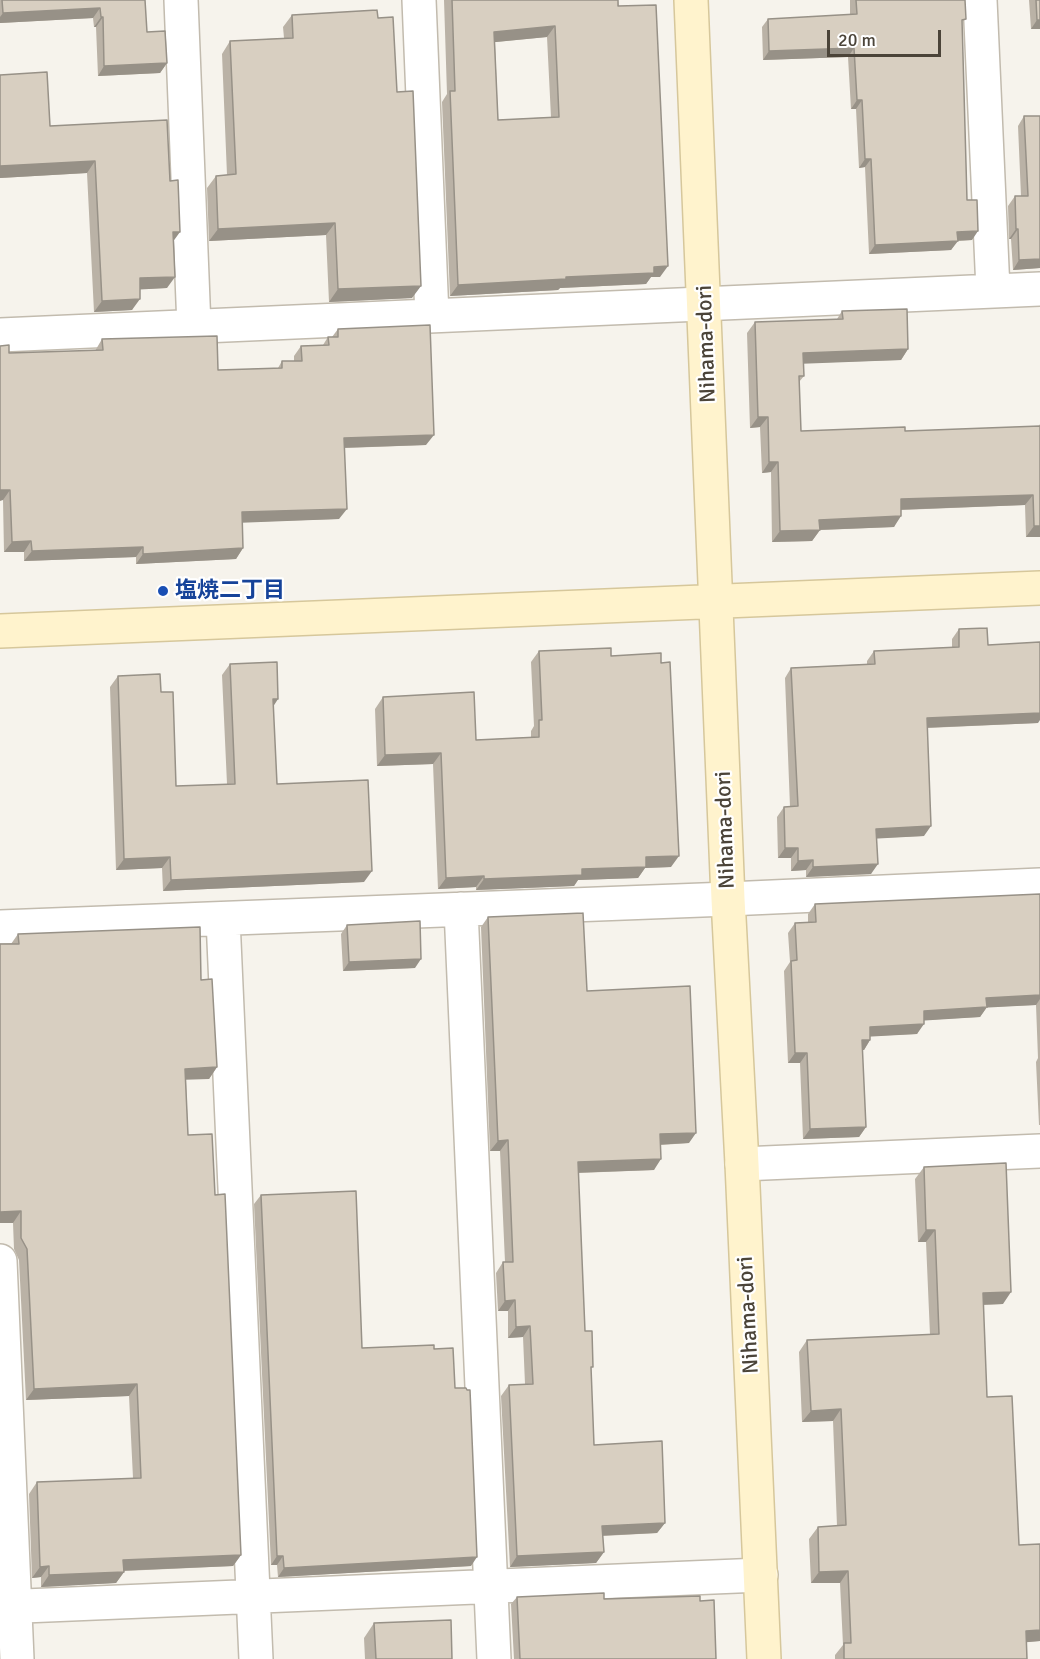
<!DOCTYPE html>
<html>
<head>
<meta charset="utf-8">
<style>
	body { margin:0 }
	#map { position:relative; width:1040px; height:1659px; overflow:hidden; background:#f6f3ec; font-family:Signika,sans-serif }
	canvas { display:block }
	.scale { position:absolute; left:827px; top:30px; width:114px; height:27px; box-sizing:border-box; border:3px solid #4b4439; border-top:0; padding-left:8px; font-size:18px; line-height:21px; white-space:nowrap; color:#4b4439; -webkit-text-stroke:4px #fff; paint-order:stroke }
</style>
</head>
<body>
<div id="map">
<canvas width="1040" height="1659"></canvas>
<div class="scale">20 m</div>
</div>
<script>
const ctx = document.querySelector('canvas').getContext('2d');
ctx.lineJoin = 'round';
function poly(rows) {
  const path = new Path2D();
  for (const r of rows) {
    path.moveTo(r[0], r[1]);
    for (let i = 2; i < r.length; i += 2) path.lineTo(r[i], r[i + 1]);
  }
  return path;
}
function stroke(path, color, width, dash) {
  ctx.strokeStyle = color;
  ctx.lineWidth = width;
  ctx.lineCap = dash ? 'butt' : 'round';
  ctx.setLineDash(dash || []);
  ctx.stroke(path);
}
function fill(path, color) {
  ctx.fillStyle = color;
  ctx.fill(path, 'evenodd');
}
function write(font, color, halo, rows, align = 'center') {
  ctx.font = font + ' Signika,"Noto Sans JP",sans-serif';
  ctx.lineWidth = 4.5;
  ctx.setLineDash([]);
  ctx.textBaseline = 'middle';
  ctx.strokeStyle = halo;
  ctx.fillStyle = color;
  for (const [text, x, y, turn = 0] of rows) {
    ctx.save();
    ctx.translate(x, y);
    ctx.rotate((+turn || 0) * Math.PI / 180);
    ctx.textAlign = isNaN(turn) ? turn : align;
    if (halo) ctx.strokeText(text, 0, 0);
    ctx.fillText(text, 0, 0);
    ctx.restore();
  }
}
const street = poly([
	[181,0,194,327],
	[419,0,432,316],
	[980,0,993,290],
	[0,335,1040,289],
	[461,909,494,1659],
	[223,919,256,1659],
	[0,927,728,899,1040,885],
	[742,1164,1040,1151],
	[0,1261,17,1659],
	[0,1607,761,1575]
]);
const secondary = poly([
	[691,0,728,899,742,1164,764,1659],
	[0,631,1040,588]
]);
const wall = poly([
	[0,0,145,0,147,32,167,63,160,73,98,76,96,27,94,27,93,18,0,23],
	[444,0,618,0,660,277,651,277,646,284,560,288,558,290,450,296,442,102,447,94],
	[547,37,551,117,498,120,495,42],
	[850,0,965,0,962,25,967,200,972,240,957,241,951,250,869,254,865,167,859,168,856,109,851,109,848,57,763,60,762,27,768,19,850,15],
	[1029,0,1040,0,1040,29,1031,29],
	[292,15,378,18,397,92,412,298,329,302,326,235,209,241,207,188,216,176,227,175,222,54,230,41,284,38,283,27],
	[0,75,50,126,167,120,173,241,167,288,140,289,132,310,94,312,87,173,0,178],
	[1024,116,1040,268,1013,270,1011,239,1009,239,1008,206,1015,196,1021,196,1018,126],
	[842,311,908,349,901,360,803,363,804,376,799,382,801,431,905,431,1039,426,1040,424,1040,537,1026,537,1025,505,901,510,894,527,820,530,812,541,772,542,771,472,762,473,760,427,750,428,747,333,755,322,837,319],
	[338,329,426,445,345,448,339,519,243,522,243,548,236,559,136,564,136,557,24,561,24,552,4,552,3,500,9,353,95,351,102,339,218,370,278,368,282,361,294,361,294,356,301,346,323,345,328,337,332,337],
	[959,629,988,645,1038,723,927,728,924,836,877,838,871,874,806,877,806,870,791,871,791,858,778,858,777,817,784,807,790,807,785,678,791,668,867,664,867,661,874,651,952,647,952,639],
	[539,651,611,656,671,867,645,868,638,878,578,880,574,886,476,890,476,887,438,889,433,764,377,766,375,709,383,697,476,740,531,737,531,731,534,726,531,662],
	[230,664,273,706,277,784,364,882,163,891,162,868,116,870,110,687,118,676,161,692,176,786,227,784,222,675],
	[1040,894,1040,1125,1039,1125,1036,1062,1038,1058,1036,1005,987,1007,980,1017,924,1020,917,1034,870,1036,870,1040,864,1050,862,1050,866,1127,859,1137,803,1139,800,1063,788,1063,784,971,790,962,788,933,795,923,808,922,808,914,815,904],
	[488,917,587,991,689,1143,661,1145,654,1170,578,1173,585,1331,591,1371,594,1445,665,1523,657,1533,603,1536,604,1552,596,1563,510,1567,501,1396,509,1385,525,1384,523,1337,508,1338,508,1311,498,1311,496,1273,503,1262,505,1262,500,1151,490,1151,481,927],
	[347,925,415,968,343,971,341,934],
	[18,934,201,980,217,1067,209,1079,186,1079,188,1135,215,1195,241,1555,233,1566,124,1571,124,1572,116,1583,41,1587,41,1577,32,1578,29,1494,37,1482,133,1478,129,1396,26,1400,19,1260,14,1249,13,1223,11,944],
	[924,1167,1003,1304,983,1305,987,1397,1019,1545,1040,1544,1040,1641,1026,1642,1027,1659,835,1659,835,1655,843,1645,840,1583,811,1583,809,1539,818,1527,837,1526,833,1421,802,1422,799,1352,807,1340,930,1335,926,1242,918,1242,915,1179],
	[261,1195,362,1348,434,1349,455,1388,471,1566,278,1577,277,1565,271,1565,254,1204],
	[517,1597,700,1601,716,1659,514,1659,511,1604],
	[374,1623,452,1659,365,1659,364,1638]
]);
const shadedWall = poly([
	[100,8,93,18,0,23,0,17,3,13],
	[101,17,103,17,96,27,94,27],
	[1037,20,1040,20,1040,29,1031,29],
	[555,26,547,37,486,43,494,32],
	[854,48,848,57,763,60,769,51],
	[167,63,160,73,98,76,104,66],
	[857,100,862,100,856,109,851,109],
	[865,159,871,159,865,167,859,168],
	[95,161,87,173,0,178,0,166],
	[335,223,326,235,209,241,218,229],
	[1016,229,1018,229,1011,239,1009,239],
	[978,231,972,240,951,241,957,232],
	[173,232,180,232,172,243],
	[958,241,951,250,869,254,875,245],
	[1040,259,1040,268,1013,270,1019,260],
	[668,266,660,277,651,277,646,284,560,288,558,290,450,296,458,285,566,277],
	[175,277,167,288,131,290,140,278],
	[421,286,412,298,329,302,338,289],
	[140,299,132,310,94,312,102,301],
	[908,349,901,360,796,364,803,353],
	[758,417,768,417,760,427,750,428],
	[434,435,426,445,337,448,344,438],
	[769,462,778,462,771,472,762,473],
	[0,490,10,490,3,500,0,501],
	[1033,495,1025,505,893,510,901,499],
	[347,509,339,519,235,523,242,512],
	[901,516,894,527,817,530,820,530,812,541,772,542,780,531,819,520],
	[1034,526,1040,526,1040,537,1026,537],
	[31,541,24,552,4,552,12,542],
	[143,547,136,557,24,561,32,551],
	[243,548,236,559,136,564,143,554],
	[273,699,278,699,271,710],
	[1040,710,1040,720,1038,723,920,728,927,718],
	[441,753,433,764,377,766,385,755],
	[931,826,924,836,869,839,876,829],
	[785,848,798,848,791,858,778,858],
	[679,856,671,867,645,868,638,878,578,880,574,886,476,890,484,879,582,869,646,857],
	[170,857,162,868,116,870,124,859],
	[813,860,806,870,791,871,798,861],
	[878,864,871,874,806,877,813,867],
	[372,871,364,882,163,891,171,880],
	[484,876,476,887,438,889,446,878],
	[421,959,415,968,343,971,349,962],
	[1040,995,1040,999,1036,1005,979,1008,986,998],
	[987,1007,980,1017,917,1021,924,1011],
	[924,1024,917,1034,863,1037,870,1027],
	[862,1040,870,1040,864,1050,855,1050],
	[795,1053,807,1053,800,1063,788,1063],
	[217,1067,209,1079,177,1080,185,1069],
	[866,1127,859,1137,803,1139,810,1129],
	[696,1133,689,1143,653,1145,660,1134],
	[508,1140,500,1151,490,1151,498,1141],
	[661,1159,654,1170,570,1173,578,1162],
	[21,1211,13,1223,0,1223,0,1212],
	[926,1230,935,1230,926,1242,918,1242],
	[1011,1292,1003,1304,975,1305,983,1293],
	[515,1300,508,1311,498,1311,505,1301],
	[530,1326,523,1337,508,1338,516,1327],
	[137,1384,129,1396,26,1400,34,1389],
	[841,1409,833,1421,802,1422,811,1411],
	[665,1523,657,1533,594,1536,602,1526],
	[604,1552,596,1563,510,1567,517,1556],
	[241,1555,233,1566,115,1571,123,1560],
	[277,1556,283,1556,277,1565,271,1565],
	[477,1557,471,1566,278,1577,284,1568],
	[49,1566,41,1577,32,1578,40,1567],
	[848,1571,840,1583,811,1583,819,1572],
	[124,1572,116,1583,41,1587,49,1575],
	[1040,1630,1040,1641,1018,1643,1026,1631]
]);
const building = poly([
	[2,0,145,0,147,32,165,31,167,63,104,66,103,17,101,17,100,8,3,13,2,0],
	[452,0,618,0,618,6,656,5,668,266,654,267,654,273,566,277,566,279,458,285,450,91,455,91,452,0],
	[555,26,559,117,498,120,494,32,555,26],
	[856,0,965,0,966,19,962,20,967,200,977,200,978,231,957,232,958,241,875,245,871,159,865,159,862,100,857,100,854,48,769,51,768,19,857,14,856,0],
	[1036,0,1040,0,1040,20,1037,20,1036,0],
	[377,10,378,18,393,17,397,92,413,91,421,286,338,289,335,223,218,229,216,176,236,174,230,41,293,38,292,15,377,10],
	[47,72,50,126,167,120,170,181,178,180,180,232,173,232,175,277,140,278,140,299,102,301,95,161,0,166,0,75,47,72],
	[1024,116,1040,116,1040,259,1019,260,1018,229,1016,229,1015,196,1028,196,1024,116],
	[907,309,908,349,803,353,804,376,799,376,801,431,905,427,905,431,1040,426,1040,526,1034,526,1033,495,901,499,901,516,819,520,820,530,780,531,778,462,769,462,768,417,758,417,755,322,843,319,842,311,907,309],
	[430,325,434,435,344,438,347,509,242,512,243,548,143,554,143,547,32,551,31,541,12,542,10,490,0,490,0,346,9,345,9,353,103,350,102,339,217,336,218,370,282,368,282,361,302,361,301,346,329,345,328,337,338,337,338,329,430,325],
	[987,628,988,645,1040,642,1040,713,927,718,931,826,876,829,878,864,813,867,813,860,798,861,798,848,785,848,784,807,798,806,791,668,875,664,874,651,959,647,959,629,987,628],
	[611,648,611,656,661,653,661,663,670,662,679,856,646,857,646,867,582,869,582,875,484,879,484,876,446,878,441,753,385,755,383,697,474,692,476,740,539,737,539,720,542,720,539,651,611,648],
	[277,662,278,699,273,699,277,784,368,780,372,871,171,880,170,857,124,859,118,676,160,674,161,692,173,692,176,786,235,784,230,664,277,662],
	[1040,894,1040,995,986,998,987,1007,924,1011,924,1024,870,1027,870,1040,862,1040,866,1127,810,1129,807,1053,795,1053,791,961,797,960,795,923,816,922,815,904,1040,894],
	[583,913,587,991,690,986,696,1133,660,1134,661,1159,578,1162,585,1331,592,1331,593,1367,591,1367,594,1445,662,1441,665,1523,602,1526,604,1552,517,1556,509,1385,533,1384,530,1326,516,1327,515,1300,505,1301,503,1262,513,1262,508,1140,498,1141,488,917,583,913],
	[420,921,421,959,349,962,347,925,420,921],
	[200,927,201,980,212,979,217,1067,185,1069,188,1135,212,1134,215,1195,225,1194,241,1555,123,1560,124,1572,49,1575,49,1566,40,1567,37,1482,141,1478,137,1384,34,1389,27,1249,21,1238,21,1211,0,1212,0,944,19,944,18,934,200,927],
	[1006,1163,1011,1292,983,1293,987,1397,1012,1396,1019,1545,1040,1544,1040,1630,1026,1631,1027,1659,844,1659,844,1643,851,1643,848,1571,819,1572,818,1527,846,1525,841,1409,811,1411,807,1340,939,1334,935,1230,926,1230,924,1167,1006,1163],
	[356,1191,362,1348,434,1345,434,1349,453,1348,455,1388,466,1388,467,1390,470,1390,477,1557,284,1568,283,1556,277,1556,261,1195,356,1191],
	[604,1593,604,1599,700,1596,700,1601,714,1600,716,1659,520,1659,517,1597,604,1593],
	[451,1620,452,1659,376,1659,374,1623,451,1620]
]);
const markers = [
	[163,591,6,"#1a4fb4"]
];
const streetNames = [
	["Nihama-dori",707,344,-92],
	["Nihama-dori",726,830,-92],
	["Nihama-dori",749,1315,-93]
];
const transitNames = [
	["塩焼二丁目",175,591]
];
stroke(street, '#c2bbae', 36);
stroke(secondary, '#d6c79b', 36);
stroke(street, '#fff', 33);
stroke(secondary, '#fff3cd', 33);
fill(wall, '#bab2a6');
fill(shadedWall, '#979187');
fill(building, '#d8cfc1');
stroke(building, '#979187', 1.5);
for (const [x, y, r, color] of markers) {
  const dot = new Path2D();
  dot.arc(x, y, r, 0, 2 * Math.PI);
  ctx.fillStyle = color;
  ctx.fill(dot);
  stroke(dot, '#fff', 2);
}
write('22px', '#4b4439', '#fff', streetNames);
write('bold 22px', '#164399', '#fff', transitNames, 'left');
</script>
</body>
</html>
